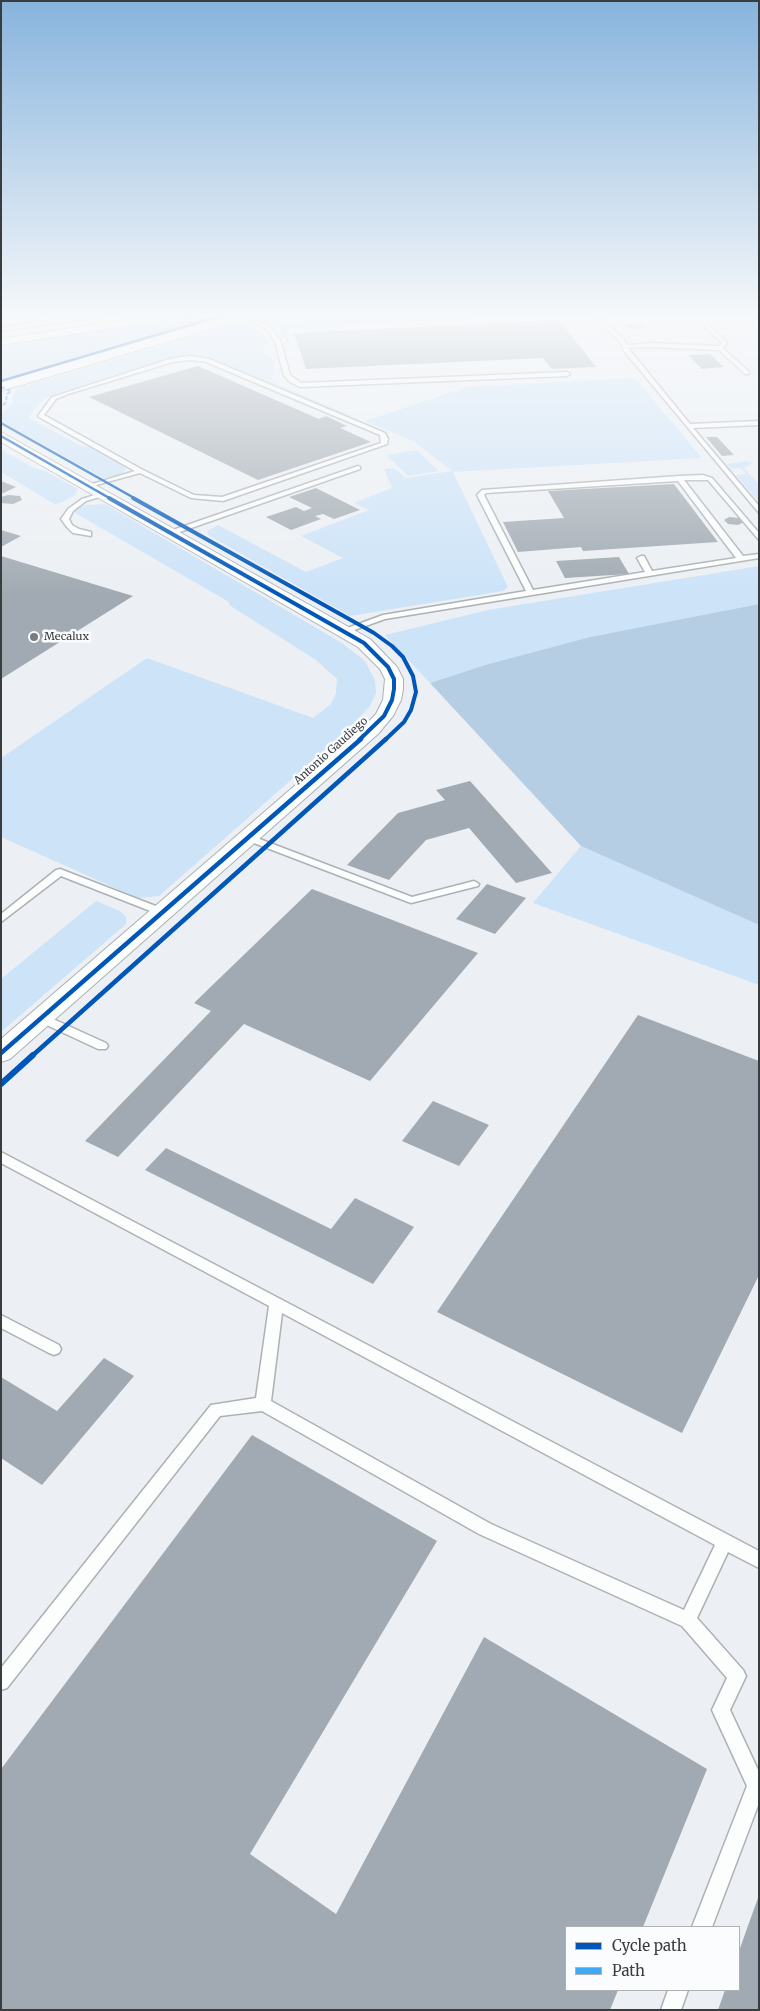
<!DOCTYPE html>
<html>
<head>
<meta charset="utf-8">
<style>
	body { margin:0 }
	#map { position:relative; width:760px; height:2011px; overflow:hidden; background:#ecf0f4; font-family:Merriweather,serif }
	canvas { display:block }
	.frame { position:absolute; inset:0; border:2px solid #3a3d40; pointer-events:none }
	.legend { position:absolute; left:565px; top:1926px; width:175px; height:65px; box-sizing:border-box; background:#fbfcfe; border:1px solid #aeb0b2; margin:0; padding:6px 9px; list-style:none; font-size:15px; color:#3a3d40 }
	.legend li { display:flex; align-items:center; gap:10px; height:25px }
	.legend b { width:25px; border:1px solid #aeb0b2 }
</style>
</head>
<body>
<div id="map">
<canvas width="760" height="2011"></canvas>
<div class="frame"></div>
<ul class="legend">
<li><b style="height:6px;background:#0057b8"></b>Cycle path</li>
<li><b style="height:6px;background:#3fa9f5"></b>Path</li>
</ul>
</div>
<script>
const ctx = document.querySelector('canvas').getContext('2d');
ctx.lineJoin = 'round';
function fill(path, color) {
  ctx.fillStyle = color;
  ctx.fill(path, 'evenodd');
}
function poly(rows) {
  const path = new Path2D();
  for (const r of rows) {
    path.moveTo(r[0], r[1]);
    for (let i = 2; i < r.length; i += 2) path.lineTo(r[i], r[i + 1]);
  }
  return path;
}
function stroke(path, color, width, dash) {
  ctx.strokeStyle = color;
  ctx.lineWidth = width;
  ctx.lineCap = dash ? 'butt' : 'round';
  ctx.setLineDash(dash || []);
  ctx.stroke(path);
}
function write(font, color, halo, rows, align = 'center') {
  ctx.font = font + ' Merriweather,serif';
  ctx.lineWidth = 5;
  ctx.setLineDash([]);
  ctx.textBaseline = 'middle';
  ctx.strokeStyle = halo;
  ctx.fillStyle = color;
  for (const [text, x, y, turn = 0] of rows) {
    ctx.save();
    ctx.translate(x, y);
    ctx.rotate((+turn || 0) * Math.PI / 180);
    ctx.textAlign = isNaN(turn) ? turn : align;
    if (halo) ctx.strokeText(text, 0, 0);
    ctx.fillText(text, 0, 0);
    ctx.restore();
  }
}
const green = poly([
	[197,314,224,314,1,379,1,349,24,341],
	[267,314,483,314,485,317,286,329,290,345,287,346,280,332,257,317],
	[234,324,249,325,266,336,269,345,264,345,265,354,275,361,272,379,281,386,352,416,349,417,211,360,187,356,166,359,54,394,44,399,29,415,29,418,61,435,79,445,90,447,124,466,126,470,120,475,103,478,1,421,1,414,12,404,13,394,18,388],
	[635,378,702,458,453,472,508,587,503,591,350,616,208,535,207,531,218,525,306,572,343,558,301,536,369,510,354,503,392,488,384,469,394,468,406,478,452,471,413,441,365,421,467,387],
	[1,450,34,468,45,471,78,489,75,495,56,505,1,472],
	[417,450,439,471,408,476,386,455],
	[746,461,753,463,744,468,759,484,759,502,736,475,746,474,741,468,731,469,727,464],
	[105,504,342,643,365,661,375,680,376,693,370,706,348,730,159,896,139,898,124,892,1,837,1,758,147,658,313,718,331,704,336,693,337,679,316,660,229,605,229,602,70,510,85,505],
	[759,566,759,604,590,637,485,665,430,683,385,635,488,610],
	[581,846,759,925,759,985,533,903],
	[96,901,120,911,126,917,126,924,1,1032,1,979]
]);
const forest = poly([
	[759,604,759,925,581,846,430,683,485,665,590,637]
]);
const building = poly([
	[1,314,26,314,26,315,1,319],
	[559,320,596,367,552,369,543,358,306,369,294,333],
	[630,323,640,324,643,327,633,329,624,326],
	[710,354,724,367,702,369,688,355],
	[198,366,319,419,326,416,347,426,340,428,371,442,258,480,89,397],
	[706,437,717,437,734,455,722,456],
	[1,481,16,487,1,494],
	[674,484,718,542,583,551,581,547,518,552,503,522,564,518,548,491],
	[316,488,360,510,334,519,323,514,315,516,321,519,291,530,266,517,296,507,304,511,312,508,289,497],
	[8,495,20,496,22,500,13,504,1,503,1,497],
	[729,517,739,518,744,522,738,525,728,524,724,520],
	[1,530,21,536,1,547],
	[1,556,133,596,1,679],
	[619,557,629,574,565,578,556,561],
	[470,781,552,873,516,883,469,828,426,840,389,880,347,865,398,813,445,800,436,790],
	[487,884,526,898,495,934,456,919],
	[312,889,478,953,370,1081,244,1024,118,1157,85,1141,211,1011,194,1003],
	[638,1015,759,1061,759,1275,682,1433,437,1312],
	[433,1101,489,1125,459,1166,402,1141],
	[166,1148,331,1229,355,1198,414,1227,373,1284,145,1170],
	[104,1358,134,1376,42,1485,1,1458,1,1377,57,1411],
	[252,1435,437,1541,250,1854,336,1914,484,1637,707,1769,643,1927,566,1927,566,1990,618,1990,610,2010,1,2010,1,1769],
	[759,1895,759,2010,718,2010,725,1990,739,1990,739,1951]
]);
const lane = poly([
	[22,314,39,322,106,314,119,314,1,331,1,327,33,323,21,316,22,314],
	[593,314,598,314,624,340,627,345,651,343,719,346,722,343,705,327,707,324,727,342,723,348,749,372,749,374,745,374,719,350,651,347,628,348,690,424,759,421,759,425,693,428,759,506,759,513,624,351,620,342,593,314],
	[234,315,265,324,273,330,281,342,290,375,301,383,567,372,570,374,567,376,300,387,290,382,284,376,275,342,269,332,261,326,232,318,234,315],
	[190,356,209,359,385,433,388,439,387,444,223,501,191,498,140,473,89,487,89,485,135,471,39,417,38,416,52,397,170,359,190,356],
	[190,360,206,362,380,435,381,443,222,497,194,495,143,470,44,415,56,399,68,394,173,362,190,360],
	[358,466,360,467,360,469,174,534,167,532,358,466],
	[679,476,703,475,712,478,759,533,759,540,708,480,684,480,743,556,759,554,759,558,385,619,346,633,339,631,383,615,526,591,477,495,482,490,679,476],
	[678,481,736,558,652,571,644,556,641,556,637,558,645,572,533,590,484,495,486,493,678,481],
	[104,492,106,493,106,495,86,501,73,511,69,519,72,525,79,529,91,532,91,536,73,533,67,527,61,519,68,509,82,499,104,492],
	[249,835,412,897,474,881,479,884,478,886,411,903,246,840,244,838,249,835],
	[60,869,166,910,167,912,166,914,158,914,61,876,1,922,1,914,56,870,60,869],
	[42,1014,106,1043,108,1046,106,1049,98,1049,38,1021,36,1018,38,1015,42,1014],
	[1,1152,759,1551,759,1568,728,1552,697,1618,743,1670,746,1676,730,1710,759,1772,759,1803,712,1927,692,1927,747,1786,712,1710,727,1678,682,1626,479,1534,262,1411,220,1416,7,1688,1,1690,1,1668,211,1405,256,1398,269,1306,1,1163,1,1152],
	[282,1313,715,1545,684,1610,491,1524,271,1401,282,1313],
	[1,1315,59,1345,61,1349,59,1353,54,1355,49,1353,1,1328,1,1315],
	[668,1990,688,1990,681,2010,661,2010,668,1990]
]);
const street = poly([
	[163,314,189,314,183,317,1,345,1,339,163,314],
	[1,432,370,639,397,667,403,679,403,689,401,700,393,716,378,734,10,1059,1,1062,1,1039,364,726,376,714,383,700,385,679,380,669,358,647,1,442,1,432]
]);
const secondary = poly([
	[233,314,252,314,251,317,1,391,1,382,233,314]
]);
const quiet = poly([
	[1,387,11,391,7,394,6,402,1,408]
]);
const cyclewayFar3 = poly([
	[1,381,227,314],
	[1,423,136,499],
	[1,436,111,499]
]);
const cyclewayFar2 = poly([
	[109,498,364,643,388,667,394,679,394,689,392,700,384,716,359,740],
	[133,498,374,633,392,646,403,657,413,676,416,692,411,710,404,722,385,740]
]);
const cyclewayFar1 = poly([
	[1,1053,361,739],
	[32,1056,386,739]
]);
const cycleway = poly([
	[1,1084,33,1055]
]);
const markers = [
	[34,637,5,"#787c7f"]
];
const farPoinames = [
	["Mecalux",44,637]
];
const farStreetnames = [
	["Antonio Gaudiego",331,751,-42]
];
fill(green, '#cce3f8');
fill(forest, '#b6cee3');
fill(building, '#a1aab2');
stroke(lane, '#aeb1b4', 3);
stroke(street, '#aeb1b4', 2);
stroke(secondary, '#aeb1b4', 2);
fill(lane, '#fcfdfd');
fill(street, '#fcfdfd');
fill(secondary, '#fcfdfd');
stroke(quiet, '#3fa9f5', 2, [4, 2]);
stroke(cyclewayFar3, '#0057b8', 2.5);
stroke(cyclewayFar2, '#0057b8', 4);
stroke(cyclewayFar1, '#0057b8', 4.5);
stroke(cycleway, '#0057b8', 6);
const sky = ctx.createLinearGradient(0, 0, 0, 595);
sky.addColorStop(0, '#87b4dd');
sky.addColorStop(0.53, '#f6f8fa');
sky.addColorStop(1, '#f6f8fa00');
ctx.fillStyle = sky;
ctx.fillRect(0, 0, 760, 595);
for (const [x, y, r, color] of markers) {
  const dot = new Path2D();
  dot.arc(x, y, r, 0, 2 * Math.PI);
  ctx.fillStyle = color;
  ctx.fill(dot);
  stroke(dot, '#fbfcfe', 2);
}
write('11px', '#3a3d40', '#fbfcfe', farPoinames, 'left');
write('11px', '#3a3d40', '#fbfcfe', farStreetnames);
</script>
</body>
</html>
